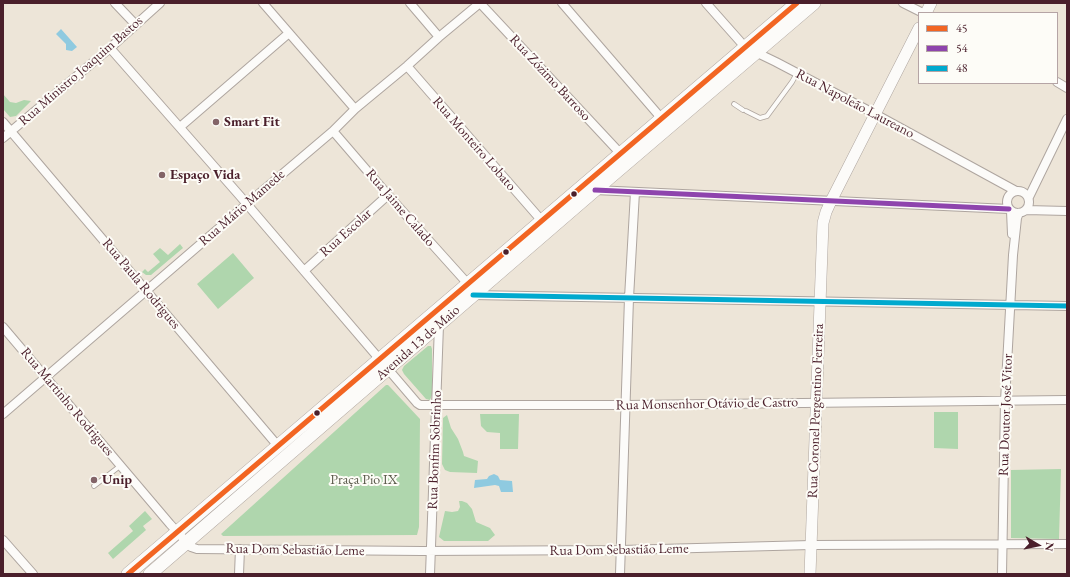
<!DOCTYPE html>
<html>
<head>
<meta charset="utf-8">
<style>
	body { margin:0 }
	#map { position:relative; width:1070px; height:577px; overflow:hidden; background:#ede5d8; font-family:"EB Garamond",serif }
	canvas { display:block }
	.frame { position:absolute; inset:0; border:4px solid #4a1f2b; pointer-events:none }
	.legend { position:absolute; left:918px; top:12px; width:140px; height:72px; box-sizing:border-box; background:#fdfcf7; border:1px solid #b5a4a5; margin:0; padding:5px 7px; list-style:none; font-size:12px; color:#4a1f2b }
	.legend li { display:flex; align-items:center; gap:8px; height:20px }
	.legend b { width:20px; border:1px solid #b5a4a5 }
	.north { position:absolute; left:1018px; top:525px; width:40px; height:40px; -webkit-text-stroke:3px #fdfcf7; paint-order:stroke; rotate:99deg; font-size:11px; font-weight:700; line-height:16px; text-align:center; color:#4a1f2b }
	.north::after { content:''; display:block; margin:auto; width:14px; height:18px; background:#4a1f2b; clip-path:polygon(50% 0,100% 100%,50% 72%,0 100%) }
</style>
</head>
<body>
<div id="map">
<canvas width="1070" height="577"></canvas>
<div class="frame"></div>
<ul class="legend">
<li><b style="height:5px;background:#f26522"></b>45</li>
<li><b style="height:5px;background:#8e44ad"></b>54</li>
<li><b style="height:5px;background:#00a9ce"></b>48</li>
</ul>
<div class="north">N</div>
</div>
<script>
const ctx = document.querySelector('canvas').getContext('2d');
ctx.lineJoin = 'round';
function fill(path, color) {
  ctx.fillStyle = color;
  ctx.fill(path, 'evenodd');
}
function poly(rows) {
  const path = new Path2D();
  for (const r of rows) {
    if (r.length === 3) {
      path.moveTo(r[0] + r[2], r[1]);
      path.arc(r[0], r[1], r[2], 0, 2 * Math.PI);
      continue;
    }
    path.moveTo(r[0], r[1]);
    for (let i = 2; i < r.length; i += 2) path.lineTo(r[i], r[i + 1]);
  }
  return path;
}
function stroke(path, color, width, dash) {
  ctx.strokeStyle = color;
  ctx.lineWidth = width;
  ctx.lineCap = dash ? 'butt' : 'round';
  ctx.setLineDash(dash || []);
  ctx.stroke(path);
}
function write(font, color, halo, rows, align = 'center') {
  ctx.font = font + ' "EB Garamond",serif';
  ctx.lineWidth = 4;
  ctx.setLineDash([]);
  ctx.textBaseline = 'middle';
  ctx.strokeStyle = halo;
  ctx.fillStyle = color;
  for (const [text, x, y, turn = 0] of rows) {
    ctx.save();
    ctx.translate(x, y);
    ctx.rotate((+turn || 0) * Math.PI / 180);
    ctx.textAlign = isNaN(turn) ? turn : align;
    if (halo) ctx.strokeText(text, 0, 0);
    ctx.fillText(text, 0, 0);
    ctx.restore();
  }
}
const green = poly([
	[3,94,10,102,16,103,24,100,31,101,16,116,10,117,3,109],
	[180,244,183,248,151,275,146,275,142,272,145,269,148,272,160,262,153,254,160,248,168,255],
	[233,253,254,278,218,309,197,284],
	[428,346,431,346,432,349,432,395,430,400,426,399,404,374,402,370,404,366],
	[386,385,388,385,390,387,420,419,419,527,417,535,223,536,221,534],
	[934,412,958,412,958,449,934,448],
	[480,414,519,414,518,449,500,449,500,433,487,432,481,426],
	[447,415,451,428,458,439,463,452,464,456,478,461,477,473,450,472,445,470,442,464,443,418],
	[1061,469,1059,539,1011,538,1011,470],
	[459,501,462,501,467,503,472,509,476,522,490,528,495,535,488,541,444,541,439,537,445,511,452,512,458,511,460,507],
	[145,511,152,519,143,526,146,530,113,559,108,553,133,531,129,526]
]);
const water = poly([
	[61,29,77,47,72,51,66,50,66,44,56,34],
	[494,474,498,476,500,480,512,481,513,492,501,492,499,486,495,485,474,488,475,480,487,479,489,476]
]);
const service = poly([
	[734,104,743,110],
	[746,111,760,118,767,116,792,82,797,73],
	[94,486,120,466]
]);
const minor = poly([
	[115,3,135,24],
	[263,3,355,109],
	[410,3,439,37],
	[480,3,620,153],
	[562,3,662,119],
	[706,3,745,47,776,62,875,114,1016,191],
	[903,3,923,13],
	[110,48,240,196,417,403,420,405,626,405,1067,400],
	[407,66,542,221],
	[1057,82,1067,88],
	[3,122,278,446],
	[180,127,289,33],
	[333,131,388,195,468,284],
	[3,138,110,48,160,3],
	[595,190,1009,209],
	[1018,202,11],
	[1029,197,1067,119],
	[1026,210,1067,211],
	[1011,211,1012,234],
	[304,271,388,195],
	[473,295,1067,306],
	[3,327,170,524,191,547,197,549,422,551,621,550,811,545,1067,544],
	[3,414,247,204,333,131,355,109,407,66,439,37,480,3],
	[3,540,33,574],
	[239,574,240,549],
	[430,574,439,325],
	[620,574,629,298,635,192],
	[1002,574,1005,401,1013,255,1017,218,1019,213]
]);
const tertiary = poly([
	[926,13,931,3],
	[810,574,823,223,826,212,831,201,919,28]
]);
const primary = poly([
	[128,574,797,3],
	[150,574,595,190,814,3]
]);
const bus1 = poly([
	[128,574,797,3]
]);
const bus2 = poly([
	[595,190,1009,209]
]);
const bus3 = poly([
	[473,295,1067,306]
]);
const markers = [
	[216,122,4,"#836468"],
	[162,175,4,"#836468"],
	[574,194,3.5,"#4a1f2b"],
	[506,252,3.5,"#4a1f2b"],
	[317,413,3.5,"#4a1f2b"],
	[94,480,4,"#836468"]
];
const streetNames = [
	["Rua Ministro Joaquim Bastos",81,71,-41],
	["Rua Zózimo Barroso",550,78,47],
	["Rua Napoleão Laureano",855,104,28],
	["Rua Monteiro Lobato",474,144,49],
	["Rua Mário Mamede",242,208,-41],
	["Rua Jaime Calado",400,208,49],
	["Rua Escolar",346,233,-42],
	["Rua Paula Rodrigues",141,284,50],
	["Avenida 13 de Maio",418,343,-41],
	["Rua Martinho Rodrigues",67,402,50],
	["Rua Monsenhor Otávio de Castro",707,404,-1],
	["Rua Coronel Pergentino Ferreira",816,411,-88],
	["Rua Doutor José Vitor",1006,415,-88],
	["Rua Bonfim Sobrinho",435,450,-88],
	["Rua Dom Sebastião Leme",295,550,1],
	["Rua Dom Sebastião Leme",619,550,-1]
];
const poiNames = [
	["Smart Fit",224,122],
	["Espaço Vida",170,175],
	["Unip",102,480]
];
const parkNames = [
	["Praça Pio IX",364,480]
];
fill(green, '#afd6ad');
fill(water, '#8fcae0');
stroke(service, '#aea59f', 5.5);
stroke(minor, '#aea59f', 10);
stroke(tertiary, '#aea59f', 12);
stroke(primary, '#aea59f', 14);
stroke(service, '#fcfbf9', 4);
stroke(minor, '#fcfbf9', 8);
stroke(tertiary, '#fcfbf9', 11);
stroke(primary, '#fcfbf9', 13);
stroke(bus1, '#f26522', 5);
stroke(bus2, '#8e44ad', 5);
stroke(bus3, '#00a9ce', 5);
for (const [x, y, r, color] of markers) {
  const dot = new Path2D();
  dot.arc(x, y, r, 0, 2 * Math.PI);
  ctx.fillStyle = color;
  ctx.fill(dot);
  stroke(dot, '#fdfcf7', 1.5);
}
write('14px', '#4a1f2b', '#fdfcf7', streetNames);
write('bold 14px', '#4a1f2b', '#fdfcf7', poiNames, 'left');
write('14px', '#5c5b4c', '#fdfcf7', parkNames);
</script>
</body>
</html>
